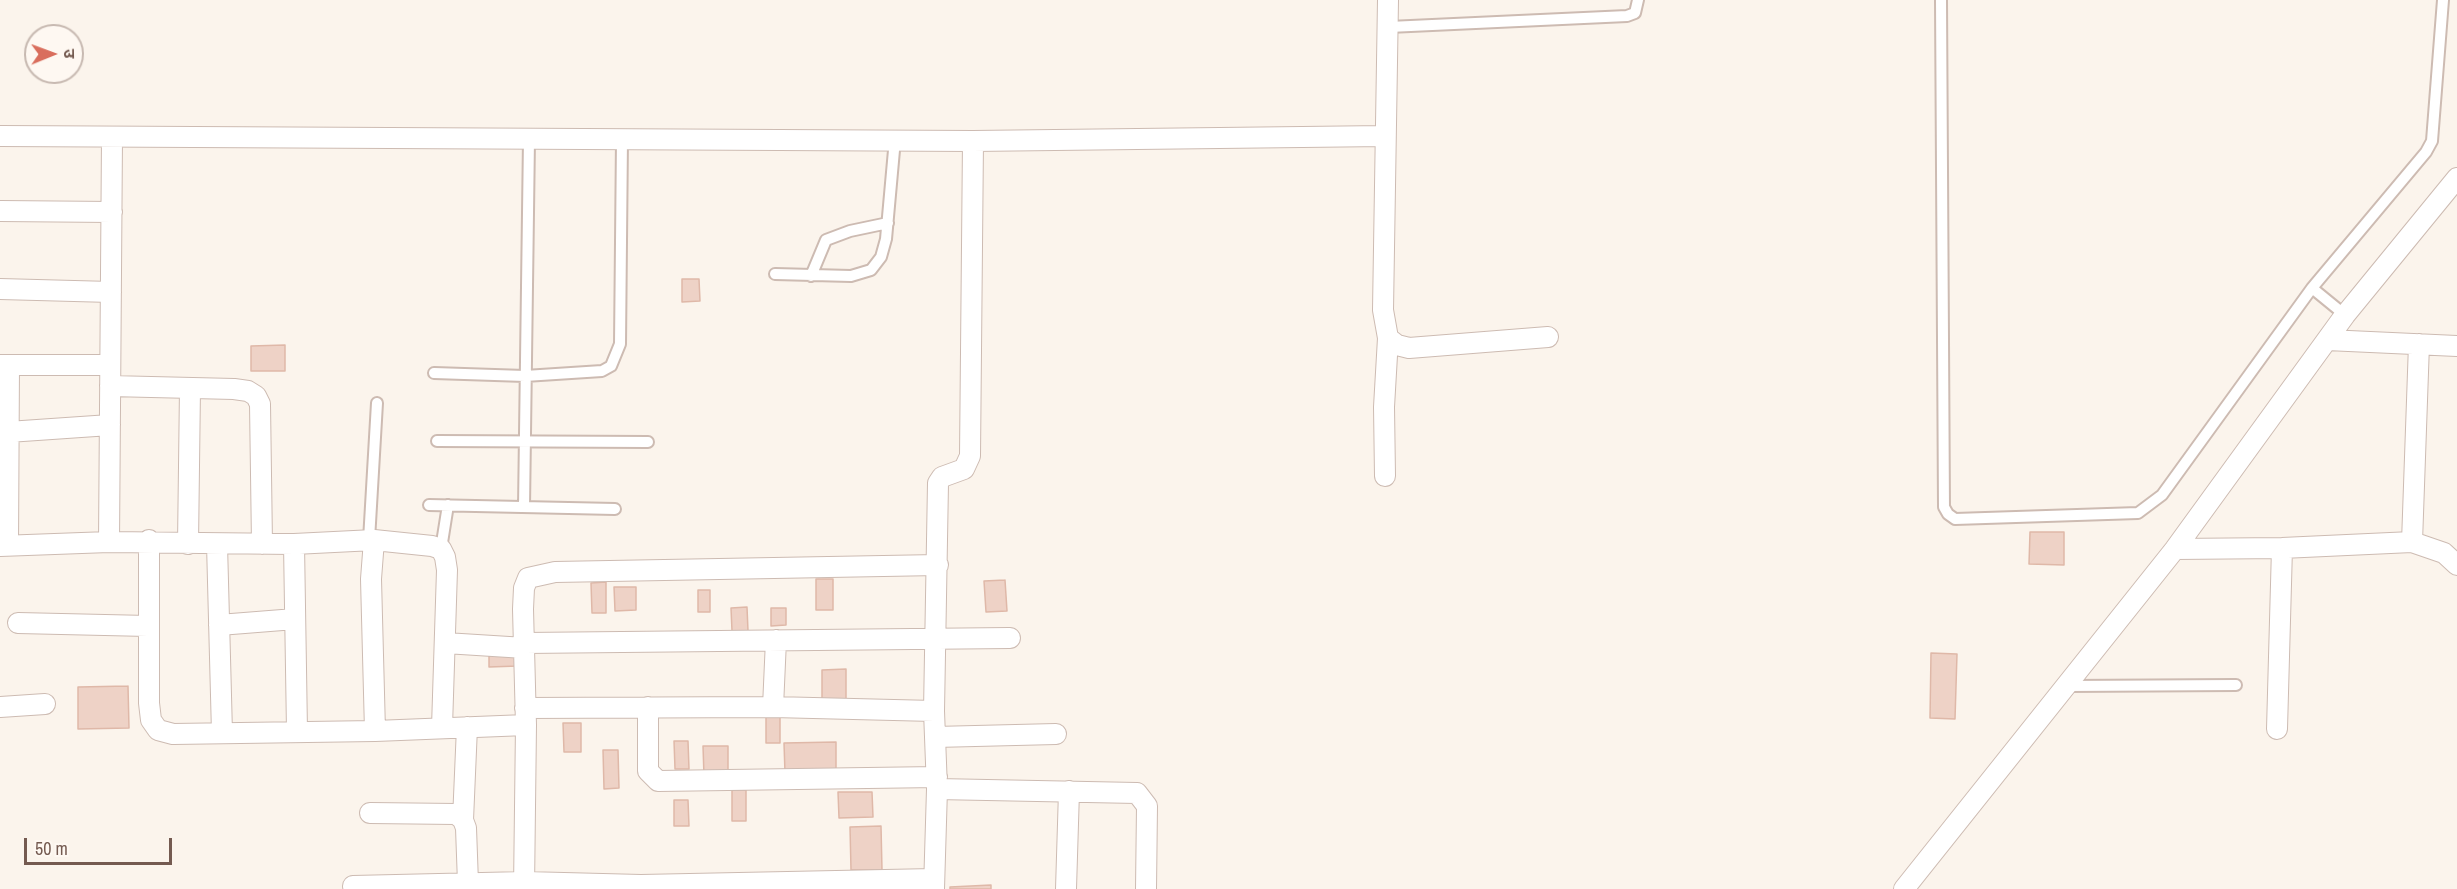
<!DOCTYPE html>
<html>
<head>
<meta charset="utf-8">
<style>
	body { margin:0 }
	#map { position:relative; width:2457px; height:889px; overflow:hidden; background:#fbf4ec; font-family:"Archivo Narrow","Noto Sans Devanagari",sans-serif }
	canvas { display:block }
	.north { position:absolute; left:24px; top:24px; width:60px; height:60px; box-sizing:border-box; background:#fef8f2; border:2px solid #c7b9b1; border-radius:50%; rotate:89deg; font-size:16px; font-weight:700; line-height:24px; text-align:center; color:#745a50 }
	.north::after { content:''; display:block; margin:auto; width:21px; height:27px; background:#d96e5d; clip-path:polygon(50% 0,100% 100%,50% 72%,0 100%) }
	.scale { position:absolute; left:24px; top:838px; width:148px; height:27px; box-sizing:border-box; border:3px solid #745a50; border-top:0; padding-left:8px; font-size:18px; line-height:21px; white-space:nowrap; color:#745a50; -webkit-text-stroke:4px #fef8f2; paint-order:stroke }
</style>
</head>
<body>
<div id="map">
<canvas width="2457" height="889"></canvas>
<div class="north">उ</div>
<div class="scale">50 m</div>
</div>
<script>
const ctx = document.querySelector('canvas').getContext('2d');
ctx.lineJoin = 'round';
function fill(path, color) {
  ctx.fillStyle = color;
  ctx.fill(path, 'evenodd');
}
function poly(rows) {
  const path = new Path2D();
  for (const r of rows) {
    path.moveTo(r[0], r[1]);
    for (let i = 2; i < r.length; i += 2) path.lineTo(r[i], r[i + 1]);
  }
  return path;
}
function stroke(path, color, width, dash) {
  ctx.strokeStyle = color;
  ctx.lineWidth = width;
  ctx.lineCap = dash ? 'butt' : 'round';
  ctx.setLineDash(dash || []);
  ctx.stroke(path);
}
const building = poly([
	[682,279,699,279,700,301,682,302,682,279],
	[285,345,285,371,251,371,251,346,285,345],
	[2030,532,2064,532,2064,565,2029,564,2030,532],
	[816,579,833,579,833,610,816,610,816,579],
	[1005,580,1007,611,986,612,984,581,1005,580],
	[606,582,606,613,592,613,591,583,606,582],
	[614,587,636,587,636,610,615,611,614,587],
	[698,590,710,590,710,612,698,612,698,590],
	[747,607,748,631,732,631,731,608,747,607],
	[771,608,786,608,786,625,771,626,771,608],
	[1931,653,1957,654,1955,719,1930,718,1931,653],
	[489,654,518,654,518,666,489,667,489,654],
	[846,669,846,700,822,701,822,670,846,669],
	[128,686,129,728,78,729,78,687,128,686],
	[766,711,780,711,780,743,766,743,766,711],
	[563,723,581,723,581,752,564,752,563,723],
	[674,741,688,741,689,769,675,769,674,741],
	[836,742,836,772,785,773,784,743,836,742],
	[703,746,728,746,728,775,704,776,703,746],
	[603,750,618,750,619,788,604,789,603,750],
	[732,790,746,790,746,821,732,821,732,790],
	[838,792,872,792,873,817,839,818,838,792],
	[674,800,688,800,689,826,674,826,674,800],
	[881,826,882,870,851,870,850,827,881,826],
	[991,885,991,889,950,889,950,887,991,885]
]);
const service = poly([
	[1941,0,1944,507,1948,514,1955,519,2138,513,2162,495,2312,288,2426,152,2432,141,2443,0],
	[1389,27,1627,16,1635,13,1638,0],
	[775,274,851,276,871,270,881,257,886,239,895,139],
	[811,276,826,240,850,231,888,223],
	[2312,288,2345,315],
	[434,373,525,376,602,371,611,366,620,344,622,139],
	[437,441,648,442],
	[429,505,615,509],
	[524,507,529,139],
	[369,540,377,403],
	[441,549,448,505],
	[2067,686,2236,685]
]);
const minor = poly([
	[1388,0,1383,310,1388,338,1397,345,1409,348,1548,337],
	[0,136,973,141,1384,136],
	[112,138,109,542,294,544,374,540,371,579,375,731],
	[0,211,112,212],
	[0,289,111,292],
	[2327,340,2457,346],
	[0,365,9,365,8,545],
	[9,365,110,365],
	[110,386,234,389,248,391,256,396,260,404,262,544],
	[8,432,110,425],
	[1385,476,1384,407,1388,338],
	[149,540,149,703,151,720,158,730,173,734,375,731,526,725],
	[374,540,432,546,441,549,445,557,447,570,442,727],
	[2412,542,2419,344],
	[188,544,190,388],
	[217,544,222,733],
	[294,544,297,731],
	[0,546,109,542],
	[2175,549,2282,548,2412,542,2444,553,2457,565],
	[18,623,148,626],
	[219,625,295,619],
	[445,643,525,648],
	[525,643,1010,638],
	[0,707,45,704],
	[648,707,648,771,658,781,937,777],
	[773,707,776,640],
	[525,708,773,707,934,711],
	[2277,729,2282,548],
	[935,737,1056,734],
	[937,789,1137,793,1147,806,1146,889],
	[370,813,456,814,463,820,466,828,468,883],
	[463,820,467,727],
	[353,886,525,882,641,885,934,879],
	[524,889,526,725,523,609,524,588,528,578,555,572,938,565],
	[934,889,937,789,934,711,938,483,942,477,964,469,970,456,973,141],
	[1066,889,1069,791],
	[1904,889,2175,549,2345,315,2457,178]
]);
fill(building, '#eed2c6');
stroke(building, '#dfb8a8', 1.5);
stroke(service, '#cdbbb2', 14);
stroke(minor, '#cdbbb2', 22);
stroke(service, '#fff', 10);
stroke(minor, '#fff', 20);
</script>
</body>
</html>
